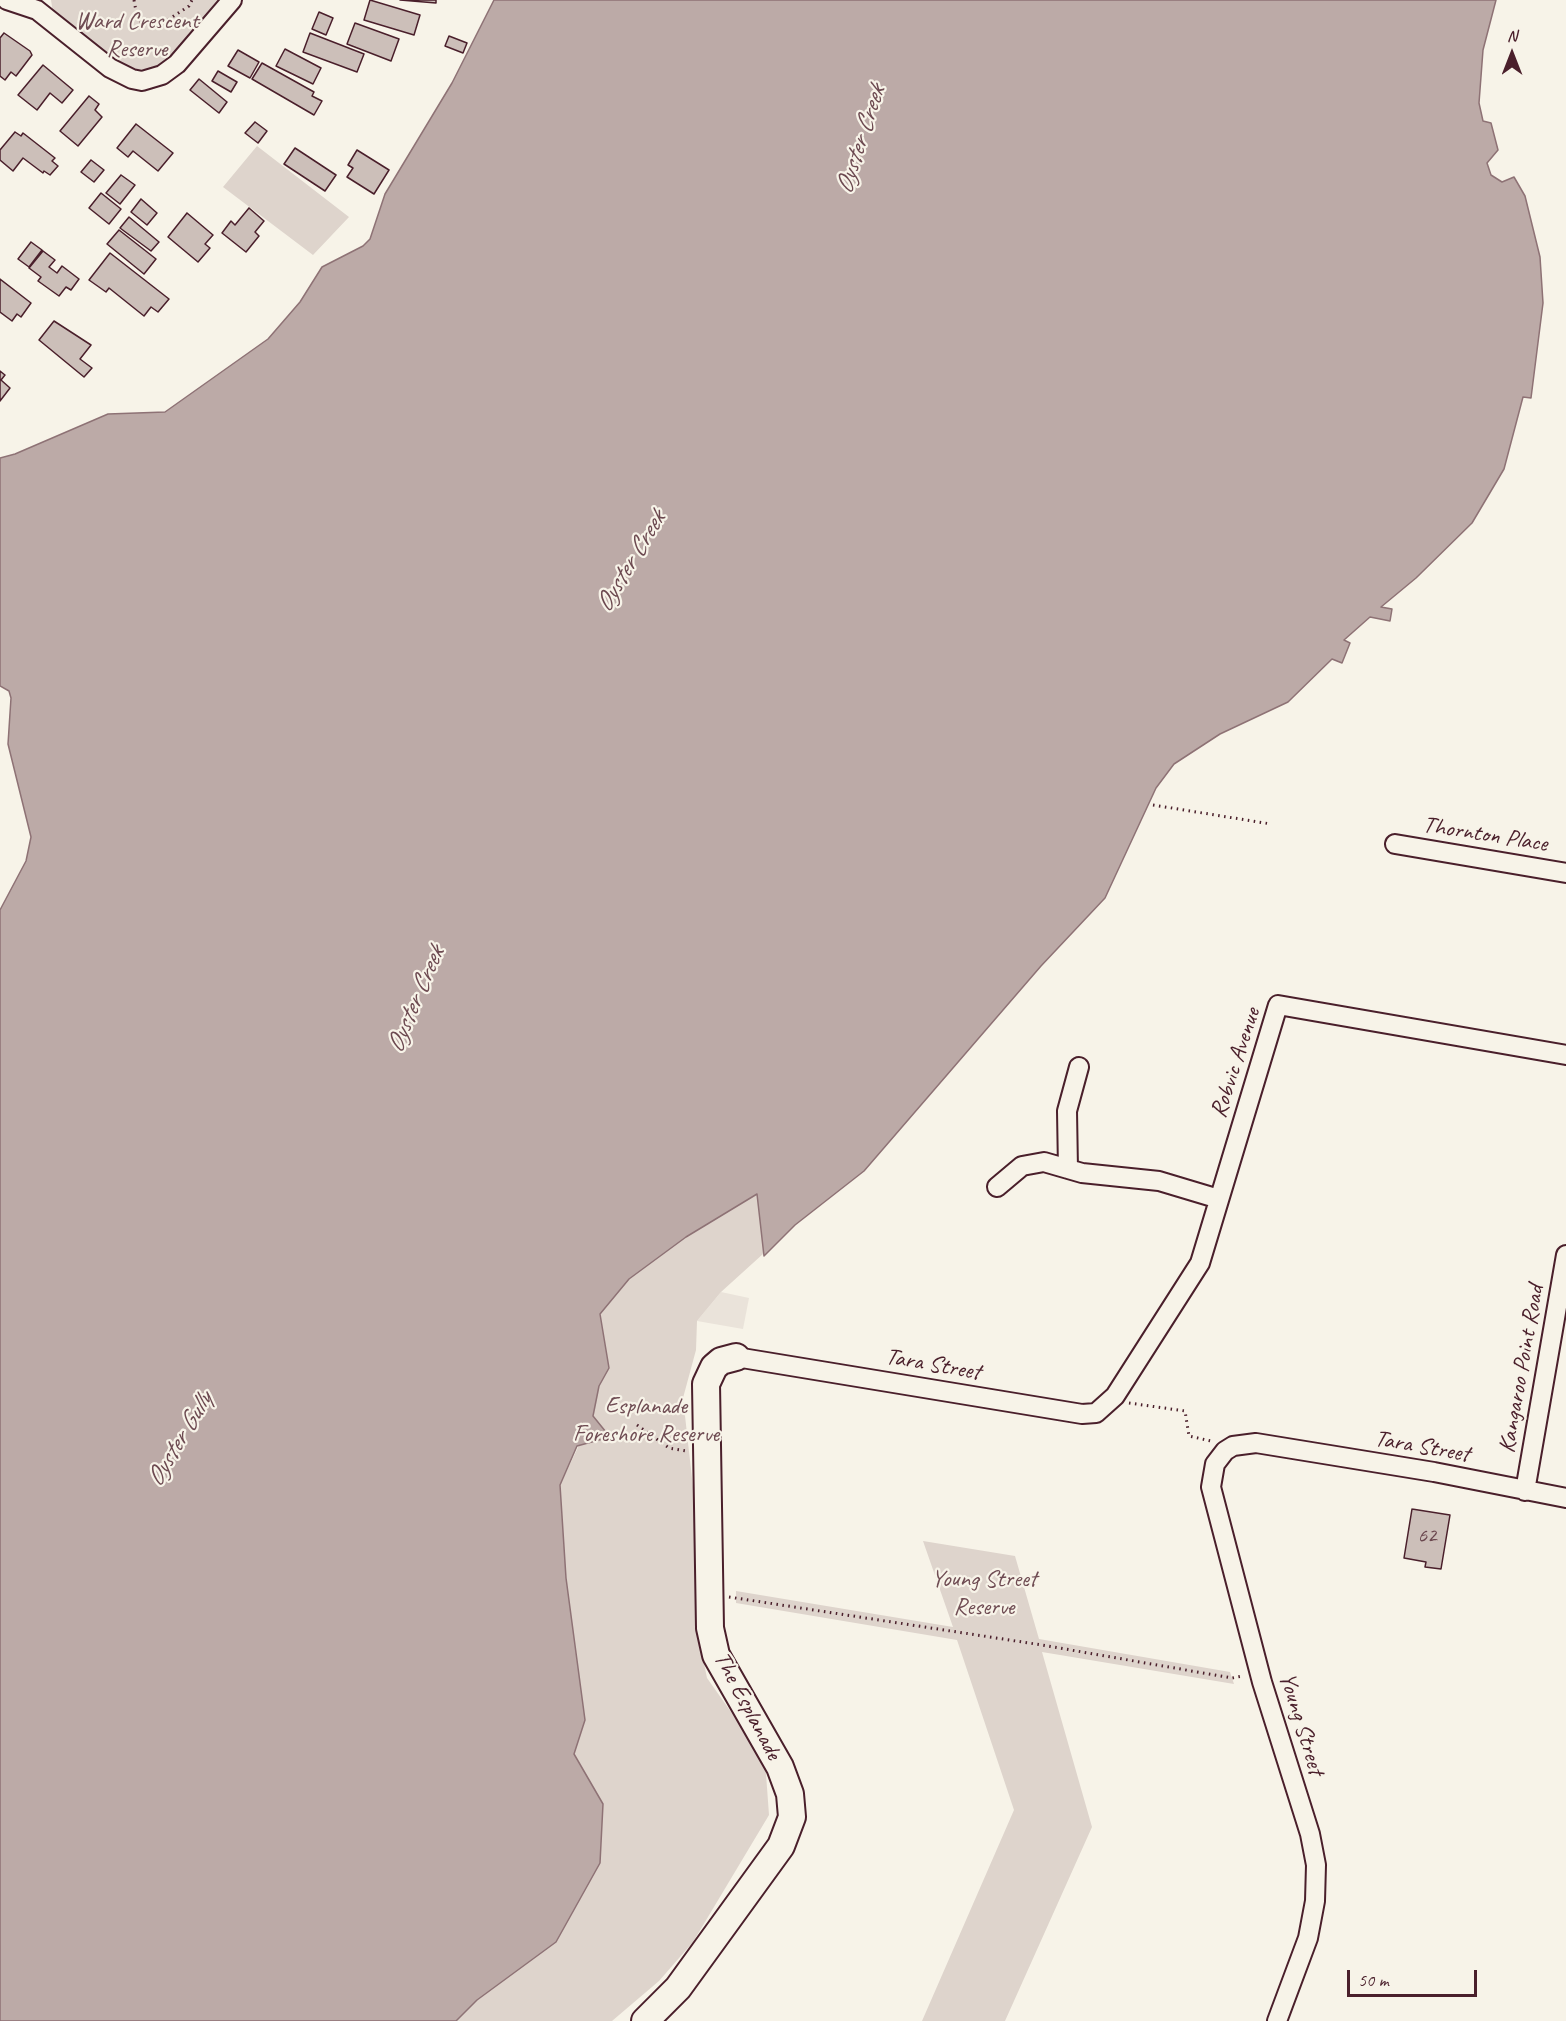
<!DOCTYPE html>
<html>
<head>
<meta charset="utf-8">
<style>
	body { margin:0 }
	#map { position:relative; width:1566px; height:2021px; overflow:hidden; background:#f7f3e8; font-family:Caveat,sans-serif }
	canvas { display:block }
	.north { position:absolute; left:1482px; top:24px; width:60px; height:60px; -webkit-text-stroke:4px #f7f3e8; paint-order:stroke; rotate:0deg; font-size:16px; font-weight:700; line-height:24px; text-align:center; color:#4a1f2b }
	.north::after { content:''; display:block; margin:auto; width:21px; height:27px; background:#4a1f2b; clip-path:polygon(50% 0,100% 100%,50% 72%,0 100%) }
	.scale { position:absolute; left:1347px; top:1970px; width:130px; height:27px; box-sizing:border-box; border:3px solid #4a1f2b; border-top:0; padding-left:8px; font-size:18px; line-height:21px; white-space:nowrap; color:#4a1f2b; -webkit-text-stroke:4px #f7f3e8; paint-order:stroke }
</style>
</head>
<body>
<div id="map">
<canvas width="1566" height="2021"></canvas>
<div class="north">N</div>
<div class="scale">50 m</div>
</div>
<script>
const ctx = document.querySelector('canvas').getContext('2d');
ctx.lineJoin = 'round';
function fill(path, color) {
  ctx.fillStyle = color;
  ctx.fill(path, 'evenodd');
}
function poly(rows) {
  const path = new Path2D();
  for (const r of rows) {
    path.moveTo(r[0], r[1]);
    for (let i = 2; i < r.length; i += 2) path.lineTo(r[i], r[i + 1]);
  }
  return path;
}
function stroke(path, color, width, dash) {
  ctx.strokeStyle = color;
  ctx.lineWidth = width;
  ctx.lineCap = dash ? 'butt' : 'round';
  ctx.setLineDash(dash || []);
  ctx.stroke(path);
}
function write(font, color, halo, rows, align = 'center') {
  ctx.font = font + ' Caveat,sans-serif';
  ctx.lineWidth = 4.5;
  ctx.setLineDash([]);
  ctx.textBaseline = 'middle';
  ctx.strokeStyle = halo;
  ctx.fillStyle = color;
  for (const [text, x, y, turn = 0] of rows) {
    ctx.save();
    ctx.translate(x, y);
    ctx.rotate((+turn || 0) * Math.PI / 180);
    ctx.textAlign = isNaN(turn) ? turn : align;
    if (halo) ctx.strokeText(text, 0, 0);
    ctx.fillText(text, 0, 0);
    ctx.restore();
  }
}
const built = poly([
	[721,1292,749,1298,743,1329,697,1321]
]);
const green = poly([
	[51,0,224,0,163,66,135,71,119,65,53,13],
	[257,146,349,217,313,255,223,187],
	[1487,163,1491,175,1501,182,1514,177,1525,196,1540,257,1543,303,1531,398,1523,397,1504,469,1472,523,1416,578,1381,607,1392,609,1390,621,1370,617,1344,640,1350,643,1342,663,1332,659,1288,702,1220,734,1174,764,1156,788,1105,898,1041,966,864,1171,795,1225,721,1292,697,1321,696,1350,683,1398,693,1487,697,1629,707,1678,765,1760,769,1815,693,1942,659,1981,612,2021,456,2021,477,2000,603,1804,574,1754,585,1720,566,1578,560,1485,593,1416,599,1386,609,1368,600,1314,629,1279,686,1237,778,1181],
	[923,1541,1015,1556,1039,1639,1230,1672,1234,1684,1042,1652,1092,1827,1005,2021,922,2021,1014,1810,957,1640,736,1603,736,1591,953,1627]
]);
const water = poly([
	[494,0,1496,0,1483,50,1479,103,1483,121,1491,123,1498,150,1487,163,1491,175,1502,182,1514,177,1525,196,1540,257,1543,303,1531,398,1523,397,1504,469,1472,523,1416,578,1381,607,1392,609,1390,621,1370,617,1344,640,1350,643,1342,663,1332,659,1288,702,1220,734,1174,764,1156,788,1105,898,1041,966,864,1171,795,1225,764,1256,757,1194,686,1237,629,1279,600,1314,609,1368,599,1386,593,1416,610,1437,577,1446,560,1485,566,1578,585,1720,574,1754,603,1804,600,1863,556,1942,477,2000,456,2021,0,2021,0,910,26,861,31,837,8,744,11,698,9,691,0,686,0,458,15,454,108,414,165,412,268,339,300,302,322,267,363,246,370,239,385,194,452,83,494,0]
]);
const building = poly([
	[370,0,420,15,414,35,364,20,370,0],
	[400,0,436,0,436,3,400,0],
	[319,12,333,18,326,35,312,29,319,12],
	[355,23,399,39,391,61,347,44,355,23],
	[4,33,30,51,32,55,16,76,11,72,5,80,0,76,0,38,4,33],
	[310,33,364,54,357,72,303,52,310,33],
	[449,36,467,43,463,53,445,46,449,36],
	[285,49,321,68,313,84,276,66,285,49],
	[238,50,259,62,250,78,228,66,238,50],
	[262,63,314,92,312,96,322,101,314,115,252,79,262,63],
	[43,65,73,90,62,103,50,93,37,110,18,95,43,65],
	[218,71,237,82,231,92,212,81,218,71],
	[199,79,227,102,219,113,190,90,199,79],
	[89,96,99,104,95,110,102,117,78,146,60,131,89,96],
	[255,122,267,131,258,143,245,133,255,122],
	[136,124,173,153,158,171,133,151,128,157,117,148,136,124],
	[15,132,21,136,23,133,55,158,52,161,58,166,50,175,44,171,43,173,23,158,13,171,0,160,0,150,15,132],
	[295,148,336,175,325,191,284,164,295,148],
	[357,150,389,170,374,194,347,177,353,168,348,165,357,150],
	[91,160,104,170,94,182,81,172,91,160],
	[121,175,135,185,120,204,106,193,121,175],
	[101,193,121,209,109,224,89,208,101,193],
	[141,199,157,213,147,225,131,212,141,199],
	[249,208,264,221,255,232,259,236,246,252,222,233,231,221,235,225,249,208],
	[187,213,213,235,205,244,210,248,198,262,168,237,187,213],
	[129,217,159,242,151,251,120,228,129,217],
	[119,230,156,259,144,274,107,244,119,230],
	[31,242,42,250,29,267,18,259,31,242],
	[43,251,55,260,49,267,57,273,62,266,79,279,71,290,66,287,59,296,38,281,41,277,29,268,43,251],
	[110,253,169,299,158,312,151,307,144,316,109,288,106,292,89,280,110,253],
	[0,279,31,303,21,317,17,314,12,321,0,312,0,279],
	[54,321,91,345,80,359,92,368,84,377,39,340,54,321],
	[0,371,5,375,1,380,10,388,0,401,0,371],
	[1412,1509,1450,1515,1441,1569,1425,1567,1426,1562,1404,1558,1412,1509]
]);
const path = poly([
	[134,0,138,22,160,25,189,6,192,0],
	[1153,805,1271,824],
	[1129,1403,1185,1411,1189,1436,1211,1441],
	[637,1425,669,1448,687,1451],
	[729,1597,1042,1645,1232,1678,1243,1676]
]);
const street = poly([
	[7,0,37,10,110,68,132,79,142,81,162,75,177,64,232,0],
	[1395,844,1566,873],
	[1068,1169,1067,1111,1079,1067],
	[997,1187,1022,1166,1044,1162,1082,1173,1159,1181,1219,1199],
	[736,1357,1082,1414,1096,1413,1115,1396,1200,1263,1278,1005,1566,1055],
	[1525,1491,1566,1255],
	[1277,2021,1308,1938,1315,1901,1316,1865,1310,1834,1262,1682,1211,1487,1215,1464,1225,1451,1233,1446,1256,1443,1434,1472,1566,1498]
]);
const secondary = poly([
	[645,2021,678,1988,781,1846,792,1817,790,1794,780,1767,716,1655,710,1628,706,1384,714,1367,721,1361,736,1357]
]);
const numberNames = [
	["62",1427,1536]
];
const parkNames = [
	["Ward Crescent",137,22],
	["Reserve",137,50],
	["Esplanade",646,1407],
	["Foreshore Reserve",646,1435],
	["Young Street",984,1580],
	["Reserve",984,1608]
];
const streetNames = [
	["Thornton Place",1485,835,9],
	["Robvic Avenue",1236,1063,-72],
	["Tara Street",933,1365,10],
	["Kangaroo Point Road",1522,1369,-80],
	["Tara Street",1422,1447,10],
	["The Esplanade",747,1706,62],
	["Young Street",1301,1724,73]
];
const waterNames = [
	["Oyster Creek",861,140,-72],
	["Oyster Creek",631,562,-59],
	["Oyster Creek",416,1000,-67],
	["Oyster Gully",180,1440,-59]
];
fill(built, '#eae3da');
fill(green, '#ded4cc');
fill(water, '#bcaaa7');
stroke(water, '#8e7275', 1.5);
fill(building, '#ccbfb9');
stroke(building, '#4a1f2b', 1.5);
stroke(street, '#4a1f2b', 22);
stroke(secondary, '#4a1f2b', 30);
stroke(path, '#4a1f2b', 3, [1.5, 4.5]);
stroke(street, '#f7f3e8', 18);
stroke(secondary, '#f7f3e8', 26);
write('21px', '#6a474e', null, numberNames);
write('24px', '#6f4c53', '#f7f3e8', parkNames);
write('24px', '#4a1f2b', '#f7f3e8', streetNames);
write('italic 26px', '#6c4950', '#f7f3e8', waterNames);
</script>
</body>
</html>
